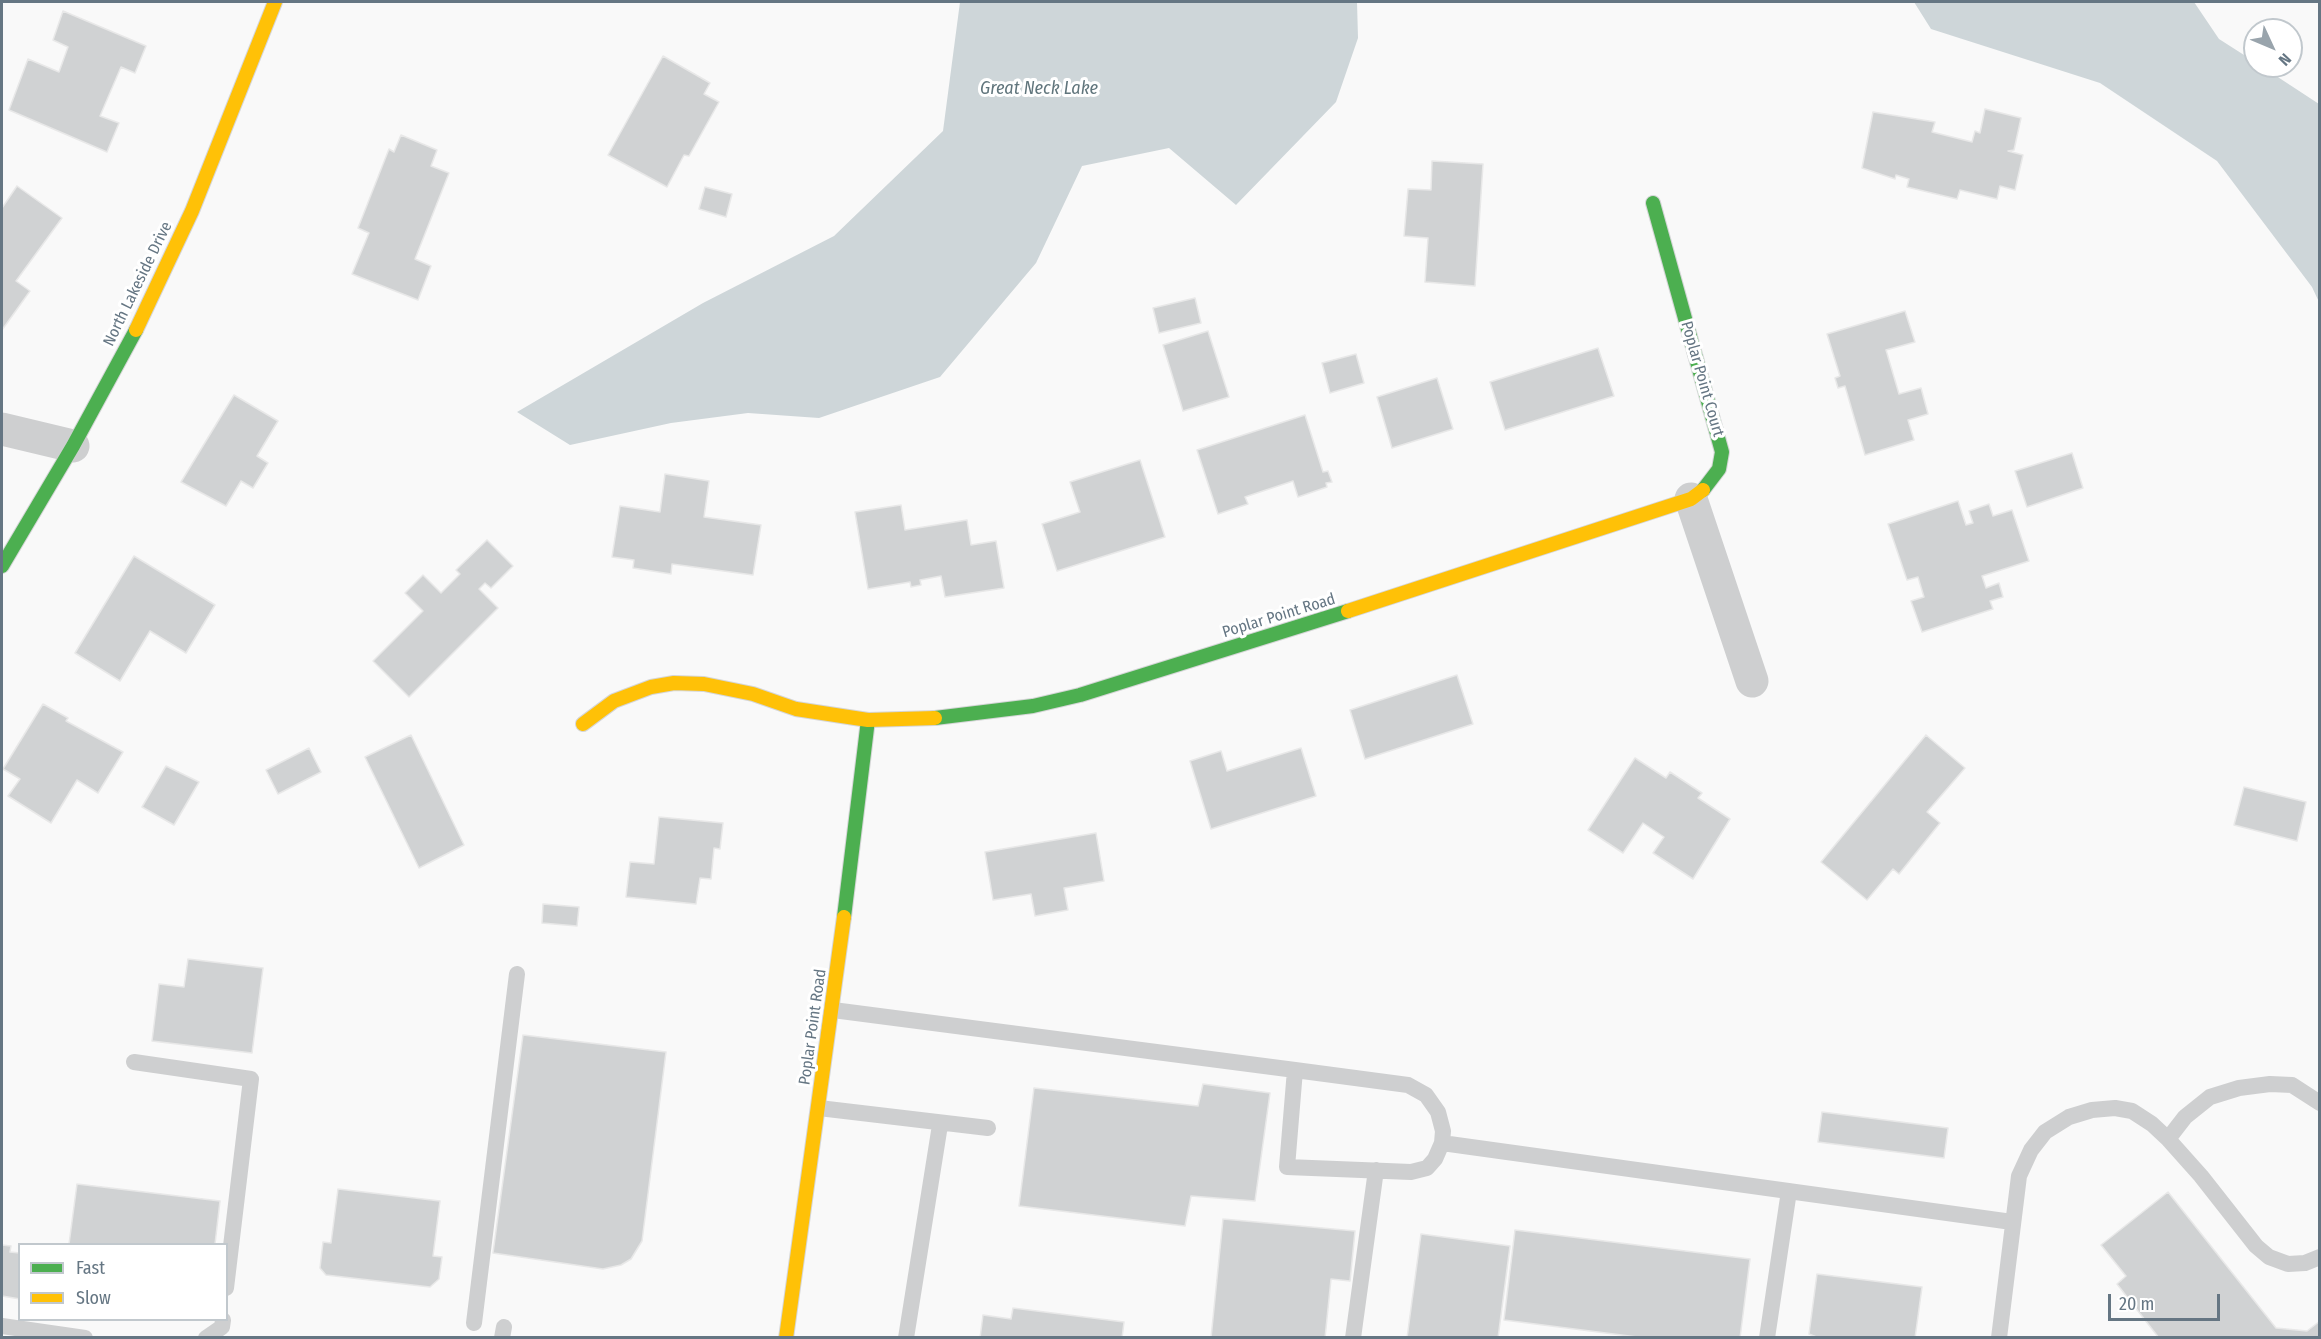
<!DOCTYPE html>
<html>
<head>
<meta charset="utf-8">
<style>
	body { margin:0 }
	#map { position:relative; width:2321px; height:1339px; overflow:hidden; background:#f9f9f9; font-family:"Fira Sans Condensed",sans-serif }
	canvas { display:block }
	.frame { position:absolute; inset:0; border:3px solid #657683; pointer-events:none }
	.legend { position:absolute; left:18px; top:1243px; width:210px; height:78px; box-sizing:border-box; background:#fff; border:2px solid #c1c8cd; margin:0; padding:8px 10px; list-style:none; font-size:18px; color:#657683 }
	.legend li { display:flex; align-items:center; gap:12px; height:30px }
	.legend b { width:30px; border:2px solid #c1c8cd }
	.north { position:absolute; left:2243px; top:18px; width:60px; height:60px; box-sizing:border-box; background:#fff; border:2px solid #c1c8cd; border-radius:50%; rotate:134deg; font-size:16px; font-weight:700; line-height:24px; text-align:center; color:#657683 }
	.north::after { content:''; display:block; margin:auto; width:21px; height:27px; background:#99a4ac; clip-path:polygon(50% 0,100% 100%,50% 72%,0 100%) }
	.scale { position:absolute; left:2108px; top:1294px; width:112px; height:27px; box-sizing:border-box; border:3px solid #657683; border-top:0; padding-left:8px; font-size:18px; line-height:21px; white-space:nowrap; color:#657683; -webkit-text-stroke:4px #fff; paint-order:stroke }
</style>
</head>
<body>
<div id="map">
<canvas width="2321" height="1339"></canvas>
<div class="frame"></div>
<ul class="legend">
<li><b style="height:8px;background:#4caf50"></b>Fast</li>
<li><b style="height:8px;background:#ffc107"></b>Slow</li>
</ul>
<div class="north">N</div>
<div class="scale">20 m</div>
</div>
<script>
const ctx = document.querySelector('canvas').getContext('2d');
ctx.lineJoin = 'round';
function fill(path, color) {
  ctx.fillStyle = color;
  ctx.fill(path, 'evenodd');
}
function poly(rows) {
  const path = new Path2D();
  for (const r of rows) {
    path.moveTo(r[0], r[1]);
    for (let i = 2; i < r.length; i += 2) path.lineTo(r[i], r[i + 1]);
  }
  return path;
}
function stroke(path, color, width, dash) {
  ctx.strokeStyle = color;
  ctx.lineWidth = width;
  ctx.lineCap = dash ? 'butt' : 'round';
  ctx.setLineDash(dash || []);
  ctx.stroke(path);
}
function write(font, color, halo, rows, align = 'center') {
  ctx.font = font + ' "Fira Sans Condensed",sans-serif';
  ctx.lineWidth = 6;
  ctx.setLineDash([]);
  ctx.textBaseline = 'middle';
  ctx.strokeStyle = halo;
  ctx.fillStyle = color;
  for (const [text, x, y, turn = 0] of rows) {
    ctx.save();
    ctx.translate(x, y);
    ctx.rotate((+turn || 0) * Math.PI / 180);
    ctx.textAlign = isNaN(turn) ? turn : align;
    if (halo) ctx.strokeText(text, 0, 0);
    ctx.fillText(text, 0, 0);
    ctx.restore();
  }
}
const water = poly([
	[960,2,1357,2,1358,38,1336,102,1236,205,1169,148,1082,166,1036,263,940,377,819,418,748,413,671,423,570,445,517,412,703,303,834,236,943,131],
	[1914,2,2194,2,2219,39,2255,62,2255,66,2261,66,2319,104,2319,302,2312,287,2217,161,2100,83,1931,29]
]);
const building = poly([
	[63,11,146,46,135,73,121,67,100,116,119,123,107,152,9,110,28,59,59,72,68,47,53,40,63,11],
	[663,56,710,83,704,94,719,102,689,156,684,155,667,187,608,155,663,56],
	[1985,109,2021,118,2014,150,2008,151,2023,155,2015,190,2000,186,1997,199,1960,190,1957,199,1907,187,1909,179,1896,175,1895,179,1862,168,1873,112,1935,122,1932,132,1972,142,1975,131,1980,133,1985,109],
	[401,135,437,150,431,166,449,173,415,259,431,266,418,300,352,274,369,233,358,228,389,149,394,152,401,135],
	[1432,161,1483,164,1475,286,1425,282,1428,238,1404,236,1408,189,1431,190,1432,161],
	[17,186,62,218,16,281,30,291,2,330,2,208,17,186],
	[705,187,732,194,726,217,699,209,705,187],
	[1195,298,1201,323,1159,333,1153,308,1195,298],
	[1905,311,1915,342,1886,350,1899,394,1921,388,1928,414,1908,420,1914,440,1865,455,1845,386,1838,388,1835,378,1840,376,1827,334,1905,311],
	[1208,331,1229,397,1183,411,1163,345,1208,331],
	[1598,348,1614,396,1505,430,1490,382,1598,348],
	[1356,354,1364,383,1330,393,1322,363,1356,354],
	[1437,378,1453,429,1392,448,1377,397,1437,378],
	[234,395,278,421,257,456,268,463,253,488,241,481,226,506,181,482,234,395],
	[1305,415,1323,472,1328,471,1332,482,1326,483,1327,487,1298,497,1293,481,1245,497,1248,504,1218,514,1197,450,1305,415],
	[2072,453,2083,488,2027,507,2015,471,2072,453],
	[1140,460,1165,537,1057,571,1042,524,1080,512,1070,482,1140,460],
	[665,474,709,481,704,517,761,525,753,575,672,564,671,574,633,568,634,560,612,557,620,506,660,512,665,474],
	[1958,501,1966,525,1973,523,1969,511,1989,504,1993,516,2012,510,2029,561,1982,576,1986,588,1999,583,2003,597,1990,601,1993,609,1922,632,1911,601,1924,597,1918,577,1907,580,1888,524,1958,501],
	[901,505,905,530,967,520,971,545,996,541,1004,588,945,597,941,576,920,580,921,585,911,587,910,582,868,589,855,512,901,505],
	[487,540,513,566,491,588,485,583,479,589,498,608,409,697,373,661,423,611,405,593,423,575,441,593,460,574,456,570,487,540],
	[134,556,215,605,186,653,150,631,120,681,75,653,134,556],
	[1457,675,1473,724,1365,759,1350,710,1457,675],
	[43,704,68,718,66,721,123,752,98,793,77,780,51,823,8,796,20,779,3,769,43,704],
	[411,735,464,845,419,868,365,757,411,735],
	[1926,735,1965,768,1927,812,1940,823,1899,874,1893,869,1867,900,1821,862,1926,735],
	[309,748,321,772,278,794,266,770,309,748],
	[1301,748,1316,796,1211,829,1190,761,1221,751,1227,771,1301,748],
	[1635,758,1666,778,1670,772,1702,793,1698,798,1730,819,1693,879,1653,853,1664,837,1643,823,1623,853,1588,830,1635,758],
	[166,766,199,782,174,825,142,807,166,766],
	[2244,787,2306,802,2297,841,2234,825,2244,787],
	[659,817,723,823,720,849,714,848,711,879,700,878,696,904,626,897,630,862,654,864,659,817],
	[1096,833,1104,881,1064,888,1068,910,1035,916,1031,894,993,900,985,852,1096,833],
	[543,904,579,907,577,926,542,923,543,904],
	[188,959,263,968,252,1053,152,1041,159,984,184,987,188,959],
	[523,1035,666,1052,642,1241,631,1259,621,1265,603,1269,493,1253,523,1035],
	[1203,1084,1270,1093,1255,1201,1191,1196,1185,1226,1019,1206,1034,1088,1198,1106,1203,1084],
	[1822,1112,1948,1128,1944,1158,1818,1142,1822,1112],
	[77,1184,220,1201,215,1244,69,1244,77,1184],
	[338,1189,440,1201,433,1256,442,1257,439,1279,430,1287,326,1275,320,1268,323,1242,331,1243,338,1189],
	[2168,1192,2276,1328,2307,1331,2320,1321,2320,1338,2159,1338,2117,1284,2126,1276,2101,1245,2168,1192],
	[1223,1219,1355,1231,1350,1281,1331,1279,1325,1338,1211,1338,1223,1219],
	[1515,1230,1750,1259,1740,1338,1645,1338,1504,1320,1515,1230],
	[1421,1234,1510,1246,1498,1338,1407,1338,1421,1234],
	[2,1245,11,1246,10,1252,20,1253,20,1299,2,1296,2,1245],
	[1817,1274,1922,1287,1915,1338,1819,1338,1809,1334,1817,1274],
	[1013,1308,1124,1322,1122,1338,980,1338,983,1315,1011,1319,1013,1308]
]);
const lane = poly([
	[833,1010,1295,1070,1408,1085,1426,1095,1438,1112,1443,1131,1442,1143,1435,1159,1427,1168,1411,1172,1287,1167,1295,1070],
	[134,1062,251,1079,226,1288],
	[2320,1103,2292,1085,2270,1084,2239,1088,2210,1097,2185,1117,2168,1139,2201,1176,2256,1246,2269,1257,2288,1264,2305,1263,2320,1257],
	[819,1108,988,1128],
	[1442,1143,2012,1222],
	[474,1323,517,974],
	[2,1326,85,1338],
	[206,1338,222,1327,223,1320],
	[502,1338,504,1327],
	[906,1338,940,1125],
	[1353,1338,1376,1170],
	[1767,1338,1789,1191],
	[1999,1338,2019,1176,2031,1150,2045,1132,2069,1117,2092,1110,2115,1108,2132,1111,2152,1124,2168,1139]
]);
const street = poly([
	[2,429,73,446],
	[1691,499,1752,681]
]);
const fast = poly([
	[1653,203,1722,452,1719,469,1703,490],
	[2,566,73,446,136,330],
	[935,718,1033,706,1080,695,1348,611],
	[844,917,868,720]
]);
const slow = poly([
	[136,330,192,211,275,2],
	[1348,611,1691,499,1703,490],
	[583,724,614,701,651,687,674,683,704,684,753,694,796,709,868,720,935,718],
	[786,1338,844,917]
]);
const streetNames = [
	["North Lakeside Drive",138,284,-64],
	["Poplar Point Court",1702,379,74],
	["Poplar Point Road",1279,616,-17],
	["Poplar Point Road",813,1027,-82]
];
const waterNames = [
	["Great Neck Lake",1039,89]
];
fill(water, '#ced6d9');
fill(building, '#d0d2d3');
stroke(building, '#e8e8e8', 1.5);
stroke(fast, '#d5d6d7', 16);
stroke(slow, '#d5d6d7', 16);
stroke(lane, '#cecfd0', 16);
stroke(street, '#cecfd0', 33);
stroke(fast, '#4caf50', 14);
stroke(slow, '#ffc107', 14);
write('16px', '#657683', '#fff', streetNames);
write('italic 18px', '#60757c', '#fff', waterNames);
</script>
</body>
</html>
